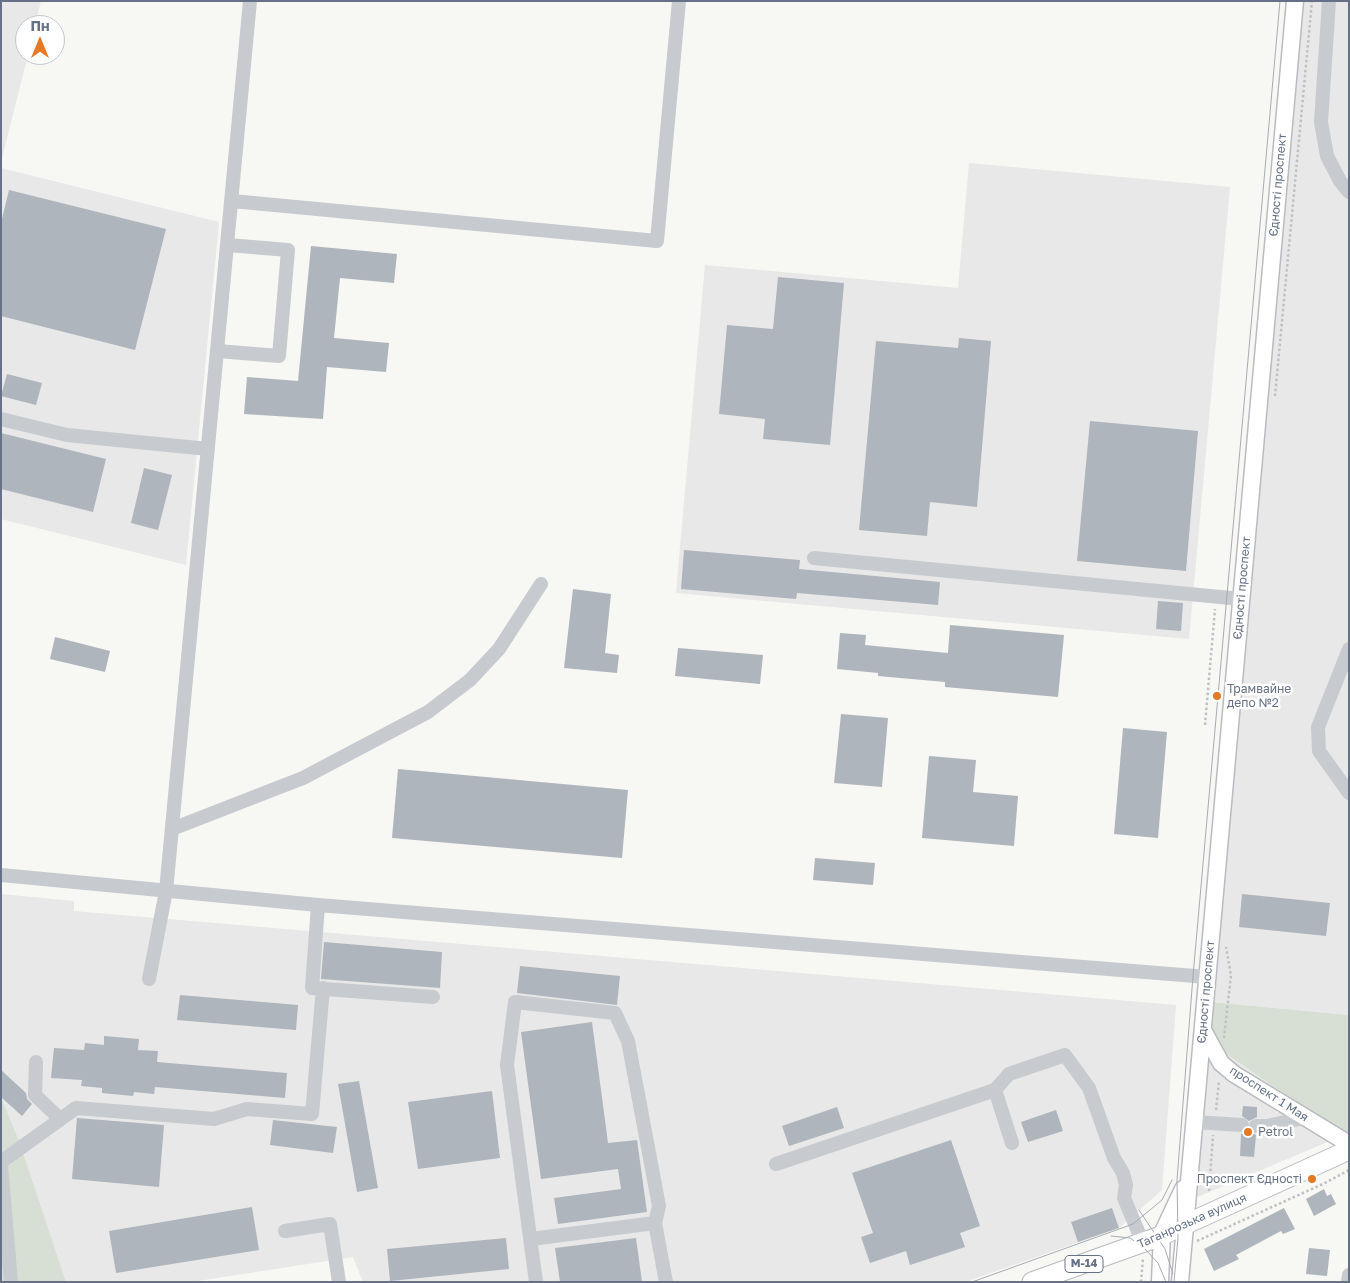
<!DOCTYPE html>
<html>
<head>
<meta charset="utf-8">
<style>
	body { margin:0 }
	#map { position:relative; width:1350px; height:1283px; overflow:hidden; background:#f7f7f4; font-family:"Golos Text",sans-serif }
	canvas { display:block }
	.frame { position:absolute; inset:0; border:2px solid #657186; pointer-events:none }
	.north { position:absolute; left:15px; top:15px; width:50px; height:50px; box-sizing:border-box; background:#fff; border:1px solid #c1c6cf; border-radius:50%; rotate:0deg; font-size:14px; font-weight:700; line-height:20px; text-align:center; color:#657186 }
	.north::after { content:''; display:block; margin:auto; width:18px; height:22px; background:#e77824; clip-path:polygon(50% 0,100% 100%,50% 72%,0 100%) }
</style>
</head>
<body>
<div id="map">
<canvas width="1350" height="1283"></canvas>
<div class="frame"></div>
<div class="north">Пн</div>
</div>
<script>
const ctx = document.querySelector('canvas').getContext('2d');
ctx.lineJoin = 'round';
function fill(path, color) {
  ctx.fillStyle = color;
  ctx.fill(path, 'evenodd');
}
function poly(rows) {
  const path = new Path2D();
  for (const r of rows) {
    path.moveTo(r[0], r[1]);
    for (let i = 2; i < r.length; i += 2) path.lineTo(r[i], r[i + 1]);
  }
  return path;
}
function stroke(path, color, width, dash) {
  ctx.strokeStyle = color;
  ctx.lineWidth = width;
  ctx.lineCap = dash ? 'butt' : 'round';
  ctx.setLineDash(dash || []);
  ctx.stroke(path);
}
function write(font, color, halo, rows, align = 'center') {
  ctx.font = font + ' "Golos Text",sans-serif';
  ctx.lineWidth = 5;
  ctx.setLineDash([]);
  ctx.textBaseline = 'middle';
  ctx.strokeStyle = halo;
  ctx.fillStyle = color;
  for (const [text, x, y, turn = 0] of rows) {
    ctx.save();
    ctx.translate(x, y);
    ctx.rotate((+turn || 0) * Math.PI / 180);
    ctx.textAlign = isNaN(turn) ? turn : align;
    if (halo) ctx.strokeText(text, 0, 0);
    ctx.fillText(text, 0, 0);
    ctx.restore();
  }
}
const built = poly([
	[1,1,41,1,35,25,25,25,25,55,28,55,1,162],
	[1304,1,1349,1,1349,1015,1212,1002],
	[969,163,1230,187,1189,639,676,593,705,265,958,288],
	[1,168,219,222,186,565,1,519],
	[1,894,74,901,74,911,1176,1005,1162,1190,1119,1228,965,1282,363,1282,353,1257,191,1282,66,1282,20,1143,1,1097],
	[1209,1042,1344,1135,1195,1198]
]);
const green = poly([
	[1212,1002,1349,1015,1349,1132,1344,1135,1209,1042],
	[1,1097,20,1143,66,1282,1,1282]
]);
const building = poly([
	[9,190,166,229,135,350,1,316,1,223],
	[311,246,397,254,394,283,340,278,334,338,389,343,386,372,327,367,323,419,244,414,247,377,298,381],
	[778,277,844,283,830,445,763,439,765,419,719,414,727,325,773,329],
	[959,338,991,341,977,507,930,502,927,536,859,530,876,341,958,348],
	[7,374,42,383,36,405,1,396],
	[1090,421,1198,431,1186,571,1077,561],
	[1,433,106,459,93,512,1,489],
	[144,468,172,475,158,530,131,523],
	[684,550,800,560,799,569,940,582,938,605,797,593,796,599,681,589],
	[573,589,611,594,605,653,619,655,617,673,564,668],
	[1158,601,1183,603,1181,631,1156,629],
	[950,625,1064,635,1058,697,945,687,945,682,878,676,878,673,837,669,840,633,866,635,865,645,948,653],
	[55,637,110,651,105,672,50,659],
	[678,648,763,655,760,684,675,676],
	[841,714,888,718,882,787,834,783],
	[1123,728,1167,732,1158,838,1114,834],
	[929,756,976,760,973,792,1018,796,1014,846,922,838],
	[398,769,628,790,622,858,392,838],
	[815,858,875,863,873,885,813,880],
	[1242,894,1330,903,1326,936,1239,927],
	[324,942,442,952,440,988,321,979],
	[520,966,620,976,617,1005,517,993],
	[180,995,298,1005,296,1030,177,1020],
	[592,1022,608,1143,637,1140,647,1212,558,1224,554,1198,621,1189,618,1169,541,1179,521,1032],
	[104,1036,139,1039,138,1050,158,1051,157,1062,287,1073,285,1098,155,1087,154,1094,134,1092,133,1096,102,1093,102,1088,81,1086,82,1080,51,1078,54,1048,84,1050,85,1043,104,1045],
	[1,1070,26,1093,27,1099,32,1104,22,1116,1,1097],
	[359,1081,378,1188,357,1192,338,1084],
	[492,1091,500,1158,418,1169,408,1102],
	[1243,1106,1257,1107,1257,1117,1249,1121,1242,1116],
	[837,1107,844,1128,789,1146,782,1126],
	[1056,1110,1063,1131,1028,1142,1021,1122],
	[77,1118,164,1125,159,1187,72,1179],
	[273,1120,337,1127,333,1153,270,1145],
	[1249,1131,1256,1135,1254,1157,1240,1156,1241,1134],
	[951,1140,980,1226,960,1233,965,1247,910,1265,906,1251,870,1263,861,1237,873,1233,852,1173],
	[1324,1189,1327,1196,1331,1194,1336,1204,1314,1216,1306,1199],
	[252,1207,259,1250,116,1273,109,1231],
	[1112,1208,1119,1228,1078,1242,1071,1222],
	[1284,1208,1295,1229,1283,1234,1281,1231,1236,1255,1239,1259,1214,1271,1204,1249],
	[506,1238,509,1269,390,1281,387,1249],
	[636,1238,642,1282,560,1282,555,1248],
	[1309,1248,1330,1250,1327,1276,1306,1274]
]);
const path = poly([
	[1275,396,1312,1],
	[1205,725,1215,609],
	[1224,1038,1231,975,1226,947],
	[1216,1110,1219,1081],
	[1209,1191,1213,1135],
	[1197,1241,1325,1183,1349,1170],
	[1141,1282,1143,1258]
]);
const minor = poly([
	[1329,1,1321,122,1327,156,1340,181,1349,192],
	[232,201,657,241,679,1],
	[218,351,279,356,288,250,228,245],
	[1,419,67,435,208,449],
	[814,558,1241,599],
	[1349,649,1318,727,1319,751,1349,793],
	[172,829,303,778,428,712,470,680,499,649,541,584],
	[1,875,318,905,1207,977],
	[318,905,312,988,433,997],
	[149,979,166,891,250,1],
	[36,1062,35,1095,60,1119],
	[995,1090,1012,1143],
	[1194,1122,1242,1125],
	[1256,1126,1267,1126,1303,1118],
	[1,1162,76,1108,214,1119,247,1109,312,1114,323,988],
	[776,1164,995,1090,1009,1074,1065,1055,1089,1088,1114,1158,1123,1173,1126,1185,1124,1198,1143,1243],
	[1,1166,11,1282],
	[285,1231,330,1224,339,1282],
	[531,1239,655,1223],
	[536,1282,507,1065,515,1002,615,1013,628,1041,659,1206,655,1223,666,1282],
	[1348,1282,1349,1275]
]);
const major = poly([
	[1203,1030,1221,1063,1234,1074,1349,1144],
	[1160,1282,1162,1234,1183,1189],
	[1180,1282,1295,1]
]);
const highway = poly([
	[1032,1282,1158,1237,1349,1150]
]);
const tram = poly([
	[1139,1210,1165,1249,1173,1274],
	[1111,1236,1130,1238,1144,1248,1158,1263,1166,1282],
	[972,1282,1133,1224,1162,1200,1172,1180],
	[1174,1282,1178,1238,1177,1180,1193,976,1280,1]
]);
const markers = [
	[1217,696,5,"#e77824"],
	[1248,1132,5,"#e77824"],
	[1312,1179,5,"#e77824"]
];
const shields = [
	[1084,1264,38]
];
const shieldNames = [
	["М-14",1084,1264]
];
const streetNames = [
	["Єдності проспект",1278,185,-85],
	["Єдності проспект",1242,588,-85],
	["Єдності проспект",1206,992,-85],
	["проспект 1 Мая",1269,1094,33],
	["Таганрозька вулиця",1192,1221,-24]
];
const poiNames = [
	["Трамвайне",1227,689],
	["депо №2",1227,703],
	["Petrol",1258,1132],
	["Проспект Єдності",1302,1179,"right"]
];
fill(built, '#e7e8e7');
fill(green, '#d7dfd5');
fill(building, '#afb5bc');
stroke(major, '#b8bbc0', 19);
stroke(highway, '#b7babe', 21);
stroke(path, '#bec0c3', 2.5, [2.5, 2.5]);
stroke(minor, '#c7cace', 14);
stroke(major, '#fff', 16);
stroke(highway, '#fff', 19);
stroke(tram, '#a7abb2', 1);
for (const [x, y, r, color] of markers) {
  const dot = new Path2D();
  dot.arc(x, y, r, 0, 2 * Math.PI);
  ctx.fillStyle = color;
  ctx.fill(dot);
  stroke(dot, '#fff', 2);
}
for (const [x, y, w] of shields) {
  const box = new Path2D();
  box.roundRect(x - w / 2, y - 8.5, w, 17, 4);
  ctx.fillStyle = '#fff';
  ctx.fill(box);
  stroke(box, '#657186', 1);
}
write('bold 11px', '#657186', null, shieldNames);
write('12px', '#657186', '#fff', streetNames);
write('12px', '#657186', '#fff', poiNames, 'left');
</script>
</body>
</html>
